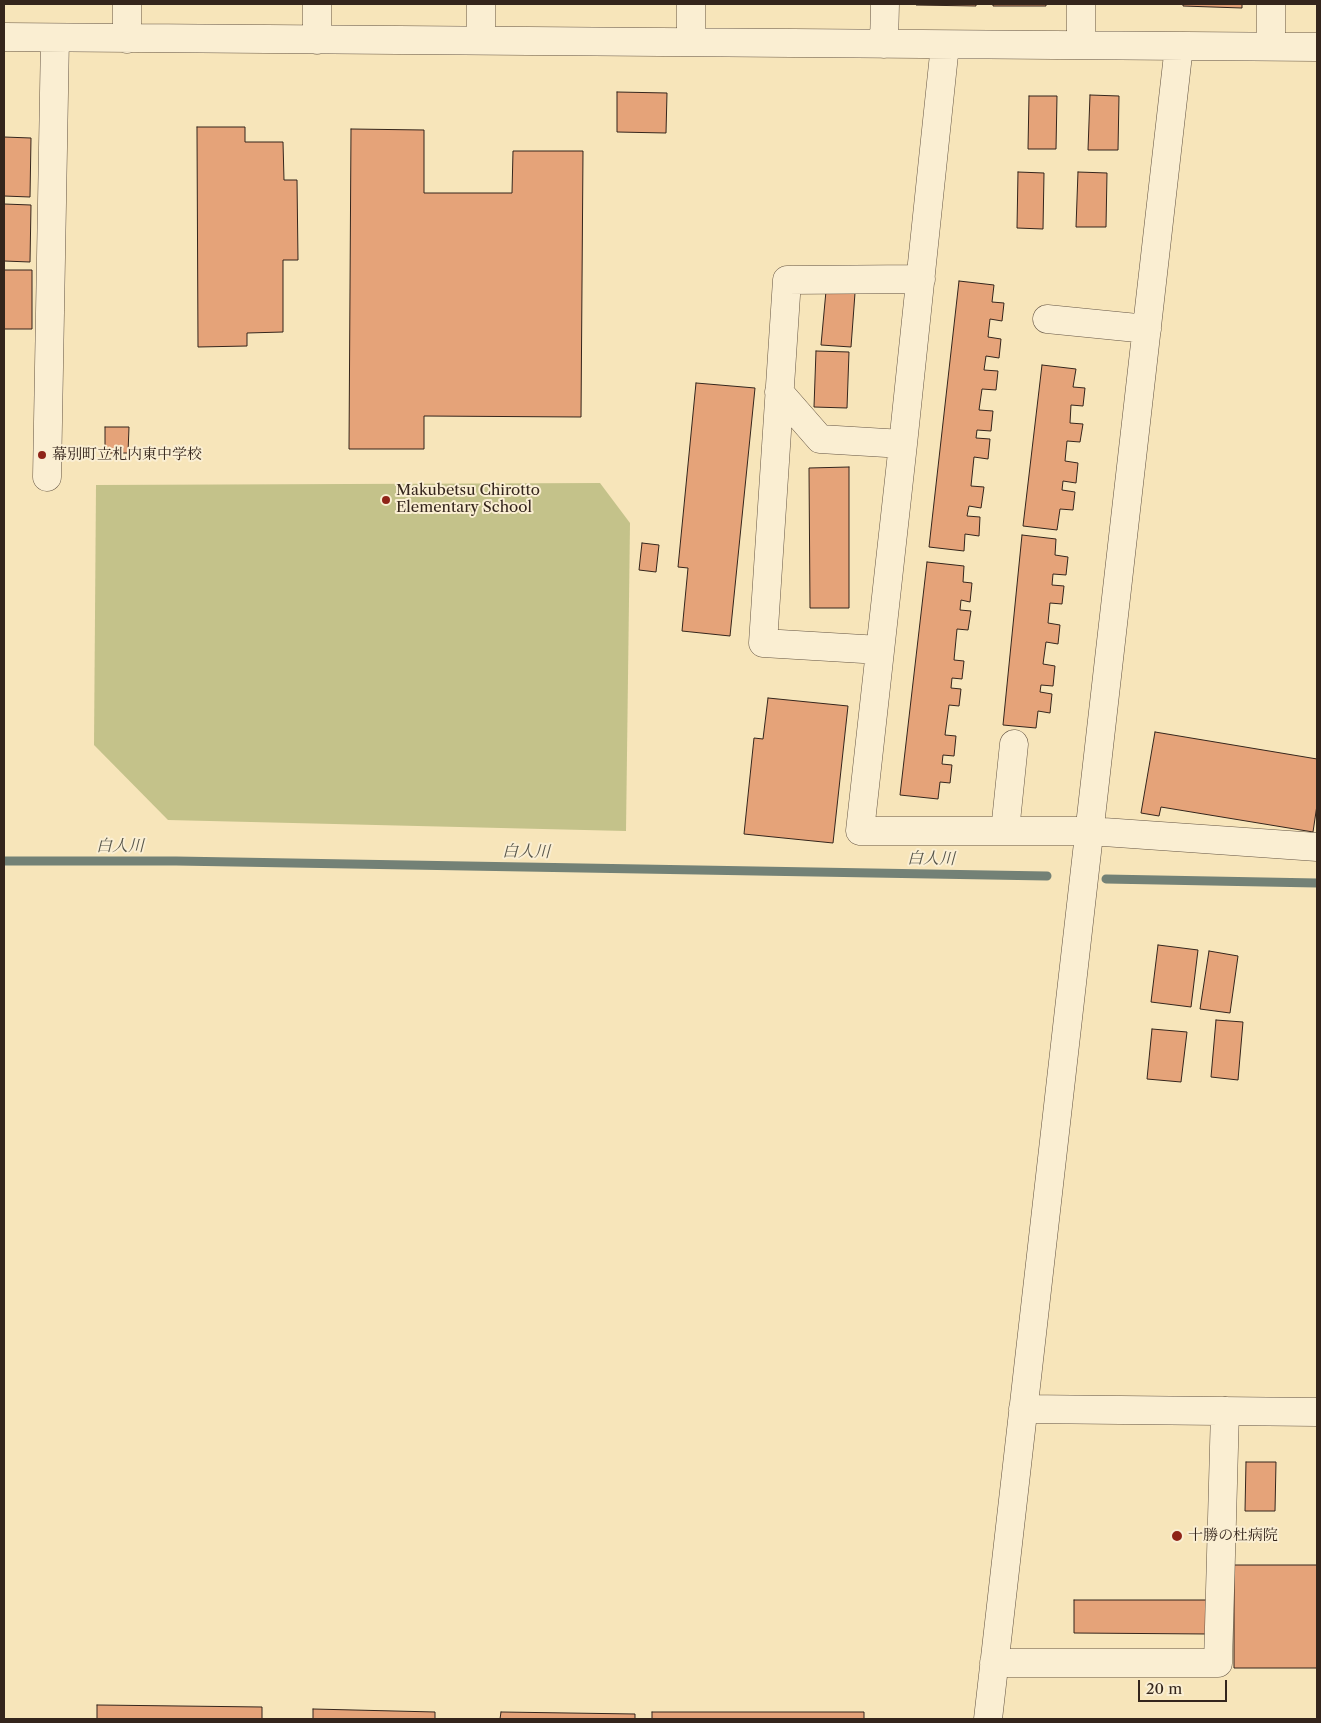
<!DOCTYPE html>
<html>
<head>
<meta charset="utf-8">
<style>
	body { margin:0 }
	#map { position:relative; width:1321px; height:1723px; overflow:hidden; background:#f7e5ba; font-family:"Libre Caslon Text",serif }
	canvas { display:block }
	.frame { position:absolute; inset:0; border:5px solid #34251c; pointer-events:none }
	.scale { position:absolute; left:1138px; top:1680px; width:89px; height:22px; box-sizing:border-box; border:2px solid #34251c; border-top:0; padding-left:6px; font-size:15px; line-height:18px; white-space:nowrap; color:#34251c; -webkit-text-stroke:4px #faeed2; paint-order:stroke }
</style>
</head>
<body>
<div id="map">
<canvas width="1321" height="1723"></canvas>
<div class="frame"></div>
<div class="scale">20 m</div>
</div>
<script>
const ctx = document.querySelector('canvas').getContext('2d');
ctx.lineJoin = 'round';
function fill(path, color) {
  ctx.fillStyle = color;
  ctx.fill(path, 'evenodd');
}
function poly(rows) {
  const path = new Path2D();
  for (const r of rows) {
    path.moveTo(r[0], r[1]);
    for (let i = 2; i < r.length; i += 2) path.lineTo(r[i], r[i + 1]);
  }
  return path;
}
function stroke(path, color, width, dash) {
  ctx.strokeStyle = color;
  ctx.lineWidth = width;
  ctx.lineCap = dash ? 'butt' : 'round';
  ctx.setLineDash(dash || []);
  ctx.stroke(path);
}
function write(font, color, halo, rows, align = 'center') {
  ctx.font = font + ' "Libre Caslon Text","Noto Serif JP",serif';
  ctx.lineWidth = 4;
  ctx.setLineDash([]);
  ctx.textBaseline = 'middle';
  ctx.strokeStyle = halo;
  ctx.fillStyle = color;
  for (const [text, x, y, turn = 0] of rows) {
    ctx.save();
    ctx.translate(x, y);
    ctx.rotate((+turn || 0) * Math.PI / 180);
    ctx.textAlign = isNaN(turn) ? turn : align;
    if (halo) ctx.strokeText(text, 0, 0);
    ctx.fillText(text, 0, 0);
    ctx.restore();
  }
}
const green = poly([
	[600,483,630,523,626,831,168,820,94,745,96,485]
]);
const stream = poly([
	[4,861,176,861,1047,876],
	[1106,879,1317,883]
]);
const building = poly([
	[917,4,976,4,976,6,916,5,917,4],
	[993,4,1046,4,1046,6,993,6,993,4],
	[1183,4,1242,4,1242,8,1183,6,1183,4],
	[617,92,667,93,666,133,617,132,617,92],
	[1090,95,1119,96,1118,150,1088,150,1090,95],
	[1029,96,1057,96,1056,149,1028,149,1029,96],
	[197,127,245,127,245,142,283,142,284,180,297,180,298,260,283,260,283,332,247,333,247,346,198,347,197,127],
	[351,129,424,130,424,193,512,193,513,151,583,151,581,417,424,416,424,449,349,449,351,129],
	[4,137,31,138,30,197,4,196,4,137],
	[1018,172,1044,173,1043,229,1017,228,1018,172],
	[1078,172,1107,173,1106,227,1076,227,1078,172],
	[4,204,31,205,30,262,4,261,4,204],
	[4,270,32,270,32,329,4,329,4,270],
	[959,281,994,285,992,302,1004,303,1002,321,990,319,988,337,1001,339,999,358,986,356,984,370,998,371,996,390,982,389,979,410,993,411,991,431,977,430,976,438,990,439,988,459,974,457,971,486,984,487,981,508,969,506,967,516,980,517,979,536,965,534,964,551,929,547,959,281],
	[826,291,855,293,851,347,821,345,826,291],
	[816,351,849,352,847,408,814,407,816,351],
	[1042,365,1076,369,1073,387,1085,388,1083,406,1071,405,1070,423,1083,424,1080,442,1067,441,1065,461,1078,463,1076,483,1063,481,1062,490,1075,492,1073,510,1060,509,1057,530,1023,526,1042,365],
	[696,383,755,388,730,636,682,631,688,568,678,567,696,383],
	[105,427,129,427,128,453,105,453,105,427],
	[849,467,849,608,810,608,809,468,849,467],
	[1022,535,1056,539,1055,555,1068,557,1066,575,1053,574,1052,585,1064,586,1062,604,1050,603,1048,623,1060,625,1058,644,1046,642,1043,664,1055,666,1053,686,1041,685,1040,692,1052,694,1050,713,1038,711,1036,728,1003,725,1022,535],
	[642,543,659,545,656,572,639,570,642,543],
	[927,562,964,566,963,582,972,583,970,602,961,600,960,610,971,611,968,630,957,629,954,660,964,661,962,679,952,678,951,688,961,689,959,706,949,705,945,735,956,736,954,756,943,755,942,764,952,765,950,783,940,782,938,799,900,795,927,562],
	[768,698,848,706,833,843,744,834,754,738,763,739,768,698],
	[1155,732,1317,759,1317,805,1313,832,1161,807,1159,816,1141,813,1155,732],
	[1158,945,1198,950,1191,1007,1151,1002,1158,945],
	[1209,951,1238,956,1230,1013,1200,1009,1209,951],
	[1216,1020,1243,1022,1238,1080,1211,1077,1216,1020],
	[1152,1029,1187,1032,1181,1082,1147,1079,1152,1029],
	[1246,1462,1276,1462,1275,1511,1245,1511,1246,1462],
	[1234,1565,1317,1565,1317,1668,1234,1668,1234,1565],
	[1074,1600,1208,1600,1208,1634,1074,1633,1074,1600],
	[97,1705,262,1707,262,1719,97,1719,97,1705],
	[313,1709,435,1712,435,1719,313,1719,313,1709],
	[501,1712,635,1714,635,1719,500,1719,501,1712],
	[652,1712,864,1712,864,1719,652,1719,652,1712]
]);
const minor = poly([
	[4,37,1317,47],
	[127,39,127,4],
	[317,40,317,4],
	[481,40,481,4],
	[691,42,691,4],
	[884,44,885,4],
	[945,45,903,444,860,831,1089,831,1317,847],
	[1081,45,1081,4],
	[1271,46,1271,4],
	[1047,319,1147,329],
	[779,392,820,439,903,444],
	[47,477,55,38],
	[880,650,763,643,787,280,921,279],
	[1005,831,1014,744],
	[1023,1409,1317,1412],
	[994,1663,1218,1663,1225,1411],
	[988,1719,1179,46]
]);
const markers = [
	[42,455,5,"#8f2418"],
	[386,500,5,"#8f2418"],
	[1177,1536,6,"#8f2418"]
];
const poiNames = [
	["幕別町立札内東中学校",52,455],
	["Makubetsu Chirotto",396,491],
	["Elementary School",396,508],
	["十勝の杜病院",1188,1536]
];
const waterNames = [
	["白人川",120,846],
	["白人川",526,852,1],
	["白人川",931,859,1]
];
fill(green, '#c4c28a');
stroke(stream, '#738176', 9);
fill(building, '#e5a379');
stroke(building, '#34251c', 1);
stroke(minor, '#655544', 29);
stroke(minor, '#faeed2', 28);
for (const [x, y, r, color] of markers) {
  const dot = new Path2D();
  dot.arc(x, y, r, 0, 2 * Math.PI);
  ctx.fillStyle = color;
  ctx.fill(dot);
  stroke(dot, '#faeed2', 2);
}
write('15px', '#34251c', '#faeed2', poiNames, 'left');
write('italic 16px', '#545349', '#faeed2', waterNames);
</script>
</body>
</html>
